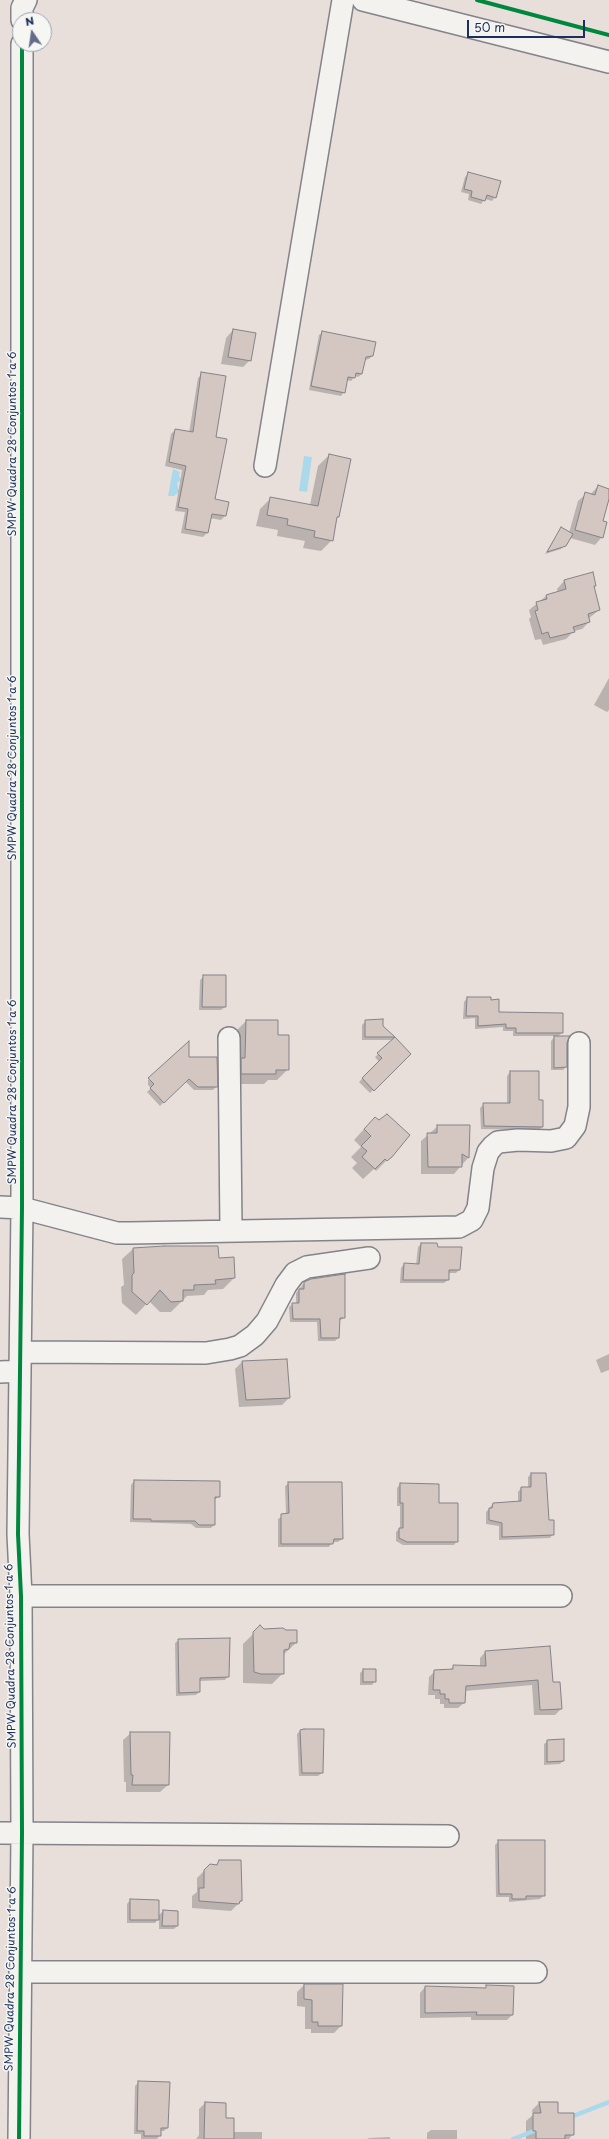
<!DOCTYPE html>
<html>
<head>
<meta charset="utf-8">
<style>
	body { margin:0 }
	#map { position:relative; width:609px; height:2139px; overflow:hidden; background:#e8dfdb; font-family:"Playpen Sans",sans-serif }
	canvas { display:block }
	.north { position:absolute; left:12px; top:12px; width:40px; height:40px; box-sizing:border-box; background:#f6f6f2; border:1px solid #9ea6b7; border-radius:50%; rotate:347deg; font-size:11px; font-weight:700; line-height:16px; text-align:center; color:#1b2f5e }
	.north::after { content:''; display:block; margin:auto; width:14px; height:18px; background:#636d8a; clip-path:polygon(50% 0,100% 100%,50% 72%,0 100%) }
	.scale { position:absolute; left:467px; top:20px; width:118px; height:18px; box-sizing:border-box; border:2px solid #1b2f5e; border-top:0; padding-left:5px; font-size:12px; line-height:14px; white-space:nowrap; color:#1b2f5e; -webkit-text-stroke:3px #f6f6f2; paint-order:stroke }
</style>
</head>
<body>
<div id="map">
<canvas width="609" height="2139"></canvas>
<div class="north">N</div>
<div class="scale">50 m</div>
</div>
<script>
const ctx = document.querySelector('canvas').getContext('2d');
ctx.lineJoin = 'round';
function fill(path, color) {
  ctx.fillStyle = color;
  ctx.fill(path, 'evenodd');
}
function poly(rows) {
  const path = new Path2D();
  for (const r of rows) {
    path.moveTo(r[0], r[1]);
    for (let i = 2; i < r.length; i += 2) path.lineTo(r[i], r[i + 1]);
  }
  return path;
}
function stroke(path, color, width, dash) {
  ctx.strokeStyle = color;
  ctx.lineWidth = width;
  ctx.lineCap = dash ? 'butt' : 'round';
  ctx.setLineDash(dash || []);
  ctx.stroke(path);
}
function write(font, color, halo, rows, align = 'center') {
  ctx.font = font + ' "Playpen Sans",sans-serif';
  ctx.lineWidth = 3;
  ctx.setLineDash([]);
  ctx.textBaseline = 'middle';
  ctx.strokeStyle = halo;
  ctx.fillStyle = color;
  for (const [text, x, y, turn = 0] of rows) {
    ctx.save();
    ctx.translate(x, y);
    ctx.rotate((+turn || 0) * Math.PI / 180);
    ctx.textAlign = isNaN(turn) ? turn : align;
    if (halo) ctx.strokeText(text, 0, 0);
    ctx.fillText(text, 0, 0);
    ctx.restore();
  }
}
const water = poly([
	[304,456,312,457,307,492,299,491],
	[173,469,180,472,179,476,181,480,177,483,179,492,174,496,168,496]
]);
const shadow = poly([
	[468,174,495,197,492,201,485,199,481,204,468,200,469,194,461,192,465,177],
	[233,330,250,360,243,367,221,364,226,338],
	[323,332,372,356,369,359,364,360,362,374,358,377,355,376,351,381,346,380,344,392,341,396,309,390,319,335],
	[202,374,215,437,214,500,228,502,225,516,221,520,210,518,207,533,203,537,181,533,185,512,175,511,182,470,165,466,171,434,175,430,189,433,198,378],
	[329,455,338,517,335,520,332,540,321,551,303,548,305,541,277,536,278,530,256,526,260,509,271,498,310,505,318,466],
	[598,486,609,490,601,521,602,537,595,545,570,538,561,549,545,554,561,528,569,533,578,501,586,494,590,495],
	[564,581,595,585,593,588,599,610,588,619,589,622,582,629,574,631,566,639,543,645,541,639,535,640,529,619,531,617,529,610,546,596,558,592,557,589],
	[609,678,609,710,607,712,594,705],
	[204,976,225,1007,221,1010,199,1010,200,980],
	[467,998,498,1013,562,1033,557,1037,566,1043,566,1067,563,1070,551,1070,551,1041,555,1036,513,1036,513,1031,503,1031,503,1027,475,1029,475,1018,463,1019,464,1002],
	[246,1021,277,1036,288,1069,277,1080,268,1080,264,1084,231,1084,235,1032],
	[366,1021,382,1026,410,1054,370,1093,359,1082,379,1062,375,1057,393,1040,362,1040,362,1025],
	[188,1058,217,1086,213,1090,194,1090,185,1081,160,1106,147,1092,151,1088,148,1085,148,1080],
	[510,1072,538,1101,542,1127,539,1130,481,1129,480,1108,484,1104,507,1104,507,1076],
	[379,1122,387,1160,376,1171,374,1169,363,1179,352,1168,357,1163,351,1157,361,1147,354,1140,364,1129],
	[438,1126,469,1126,468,1158,454,1174,421,1174,421,1141],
	[421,1244,437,1248,459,1270,456,1273,448,1273,448,1280,444,1283,400,1283,401,1268,404,1264,416,1265,418,1247],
	[133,1249,234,1278,223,1289,208,1290,204,1295,187,1296,171,1312,160,1312,149,1301,136,1315,122,1303,121,1287,124,1285,122,1259],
	[304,1283,344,1318,339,1321,338,1338,335,1341,318,1341,317,1322,290,1322,289,1307,293,1304,296,1304,296,1293],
	[609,1354,609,1370,601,1373,596,1360],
	[242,1362,289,1398,282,1405,239,1407,235,1369],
	[531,1474,553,1534,550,1538,499,1540,499,1526,486,1524,486,1512,493,1504,518,1502,518,1492,521,1488,528,1488,528,1477],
	[134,1481,219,1482,219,1497,214,1500,214,1525,211,1528,196,1528,191,1524,130,1522,131,1485],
	[289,1483,342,1539,338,1542,332,1542,329,1547,278,1547,278,1519,286,1514,285,1486],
	[400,1484,438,1504,457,1541,454,1545,403,1545,396,1541,396,1532,400,1528,400,1506,397,1506,397,1488],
	[260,1627,263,1630,296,1643,284,1654,283,1673,272,1684,243,1683,243,1644],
	[179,1640,228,1676,225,1680,199,1681,199,1692,196,1695,176,1696,175,1643],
	[485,1652,553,1683,559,1683,561,1709,555,1715,534,1715,532,1685,465,1691,464,1703,458,1708,444,1708,444,1704,440,1704,440,1699,435,1699,435,1695,428,1695,429,1677,435,1671,450,1670,454,1666,480,1667,480,1658],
	[363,1670,375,1681,372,1685,360,1685,360,1673],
	[300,1731,322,1773,318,1776,299,1776,297,1734],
	[131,1733,168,1785,160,1792,126,1792,126,1782,124,1782,123,1740],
	[548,1741,563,1761,560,1764,544,1765,544,1744],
	[499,1841,544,1895,540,1899,509,1902,509,1897,496,1897,495,1845],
	[220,1861,241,1901,231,1911,192,1908,192,1896,197,1892,197,1878,210,1865,215,1866],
	[130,1900,158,1916,163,1911,177,1926,174,1929,159,1929,159,1918,155,1923,127,1923,127,1904],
	[304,1985,342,1985,341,2026,334,2033,311,2033,311,2029,305,2029,305,2007,297,2006,297,1992],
	[487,1986,512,2015,507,2020,471,2020,471,2017,420,2018,420,1993,425,1987,485,1989],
	[139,2082,168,2083,167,2128,164,2131,160,2131,160,2135,157,2139,141,2139,141,2134,134,2134,135,2086],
	[205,2103,225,2119,233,2132,262,2132,262,2139,196,2139,199,2135,199,2109],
	[539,2103,557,2114,573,2134,569,2139,526,2139,526,2121,533,2115,532,2110],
	[431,2130,457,2130,457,2139,427,2139,427,2133],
	[390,2137,390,2139,367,2139,369,2138]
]);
const stream = poly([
	[568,2118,609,2102],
	[513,2139,539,2129]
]);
const building = poly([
	[468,172,501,181,496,198,487,195,485,201,471,197,472,191,464,189,468,172],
	[233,329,256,333,251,361,228,357,233,329],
	[322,331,376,342,373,356,366,357,362,374,356,373,355,378,348,377,345,393,311,386,322,331],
	[201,372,226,376,216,437,227,439,215,499,229,502,226,516,212,514,208,533,185,529,188,509,178,507,186,466,169,462,175,429,193,432,201,372],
	[329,454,351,459,339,517,337,517,333,541,314,537,315,531,287,525,288,519,267,515,270,497,318,506,329,454],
	[598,485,609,489,609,499,603,521,607,522,603,538,575,530,585,492,595,495,598,485],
	[561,527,573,534,566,546,547,552,561,527],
	[593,572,596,586,594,586,600,610,588,614,590,622,573,627,575,632,550,638,548,632,542,634,535,611,538,610,536,602,547,599,546,595,566,589,564,580,593,572],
	[203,975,226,975,226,1007,202,1007,203,975],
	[467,997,491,997,491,1000,499,999,499,1012,563,1013,563,1033,516,1033,516,1028,506,1028,506,1024,478,1026,478,1016,466,1016,467,997],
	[383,1019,383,1026,395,1037,411,1054,374,1091,362,1078,382,1058,377,1053,395,1037,365,1037,365,1020,383,1019],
	[246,1020,278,1020,278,1035,289,1035,289,1070,276,1070,276,1074,241,1074,241,1058,245,1058,246,1020],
	[554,1036,570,1036,567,1043,567,1067,554,1068,554,1036],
	[189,1041,189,1057,217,1057,218,1087,198,1087,189,1079,164,1103,150,1088,154,1084,148,1078,189,1041],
	[510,1071,539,1071,539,1100,543,1100,543,1127,484,1126,483,1103,510,1103,510,1071],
	[387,1114,410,1135,392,1157,387,1161,385,1159,375,1169,362,1157,367,1151,361,1146,371,1136,364,1129,375,1117,379,1120,387,1114],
	[437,1125,470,1125,469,1158,462,1154,462,1167,428,1167,427,1133,437,1133,437,1125],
	[421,1243,437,1243,438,1247,462,1247,460,1270,449,1270,449,1280,403,1280,404,1263,419,1264,421,1243],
	[164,1246,218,1246,219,1258,234,1257,235,1278,215,1280,216,1284,194,1285,194,1290,183,1290,183,1301,171,1302,160,1290,147,1305,132,1292,132,1275,134,1273,133,1248,164,1246],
	[345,1274,345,1318,340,1318,339,1338,321,1338,320,1319,293,1319,292,1303,299,1303,299,1289,304,1289,304,1282,311,1279,345,1274],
	[287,1359,290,1398,246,1400,242,1361,287,1359],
	[531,1473,546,1473,549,1520,554,1520,554,1535,502,1537,502,1523,489,1520,489,1508,492,1508,493,1503,521,1501,521,1487,531,1487,531,1473],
	[134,1480,220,1481,220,1497,215,1497,215,1525,199,1525,195,1521,151,1521,151,1519,133,1519,134,1480],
	[288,1482,342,1482,343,1539,334,1539,333,1544,281,1544,281,1514,289,1513,288,1482],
	[400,1483,439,1484,439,1503,458,1503,458,1542,407,1542,399,1538,399,1528,403,1528,403,1503,400,1503,400,1483],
	[260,1625,264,1629,283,1628,286,1630,297,1630,297,1643,290,1643,289,1649,284,1650,284,1674,261,1674,254,1672,253,1632,260,1625],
	[230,1638,229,1677,200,1678,200,1692,179,1693,178,1639,230,1638],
	[550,1646,553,1682,560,1682,562,1709,540,1710,538,1680,466,1686,465,1703,449,1703,449,1699,445,1699,445,1694,440,1694,440,1690,433,1690,434,1670,453,1669,453,1665,486,1666,485,1651,550,1646],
	[363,1669,376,1669,376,1682,363,1682,363,1669],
	[304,1729,324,1729,323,1773,302,1773,300,1730,304,1729],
	[130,1732,170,1732,169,1785,132,1785,133,1775,131,1775,130,1732],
	[564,1739,564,1761,547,1762,547,1740,564,1739],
	[498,1840,545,1840,545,1896,526,1896,526,1899,512,1899,512,1894,499,1894,498,1840],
	[219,1860,241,1860,242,1894,242,1901,240,1901,239,1904,199,1901,199,1888,204,1888,204,1870,210,1864,217,1865,219,1860],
	[130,1899,159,1900,159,1920,130,1920,130,1899],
	[163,1910,178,1911,178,1926,162,1926,163,1910],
	[304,1984,343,1984,342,2026,318,2026,318,2022,312,2022,312,2000,304,1999,304,1984],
	[486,1985,514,1986,513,2015,476,2015,477,2012,425,2013,425,1986,486,1988,486,1985],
	[138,2081,170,2082,168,2128,161,2128,161,2136,144,2136,144,2131,137,2131,138,2081],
	[205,2102,226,2103,226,2118,234,2118,234,2139,204,2139,205,2102],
	[539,2102,558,2102,558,2113,574,2113,574,2135,565,2135,565,2139,536,2139,536,2131,533,2131,533,2113,541,2113,539,2102]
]);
const minor = poly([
	[363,0,609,62],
	[22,20,22,8,26,0],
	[265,466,343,0],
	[229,1038,231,1231],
	[0,1207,22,1208,117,1233,129,1233,459,1227,472,1220,478,1208,483,1168,488,1152,493,1146,498,1142,518,1140,551,1141,566,1138,575,1126,579,1107,579,1043],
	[21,1352,206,1353,230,1349,240,1346,255,1335,267,1321,286,1285,295,1273,307,1267,369,1258],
	[0,1372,20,1371],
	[21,1596,561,1596],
	[0,1833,448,1836],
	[20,1972,536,1972],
	[19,2139,22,1833,21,1596,18,1534,22,1208,22,44]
]);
const cycleway = poly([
	[477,0,609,35],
	[19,2139,22,1833,21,1596,18,1534,22,1208,22,44]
]);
const streetNames = [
	["SMPW Quadra 28 Conjuntos 1 a 6",13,444,-90],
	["SMPW Quadra 28 Conjuntos 1 a 6",13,768,-90],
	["SMPW Quadra 28 Conjuntos 1 a 6",13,1092,-90],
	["SMPW Quadra 28 Conjuntos 1 a 6",11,1656,-91],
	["SMPW Quadra 28 Conjuntos 1 a 6",11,1979,-89]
];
fill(water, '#abd9ec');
fill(shadow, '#0003');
stroke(stream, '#abd9ec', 4.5);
fill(building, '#d4c6c0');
stroke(building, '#83838a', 1);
stroke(minor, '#83838a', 24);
stroke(minor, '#f3f2ef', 21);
stroke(cycleway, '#00873e', 4);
write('11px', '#1b2f5e', '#f6f6f2', streetNames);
</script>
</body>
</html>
